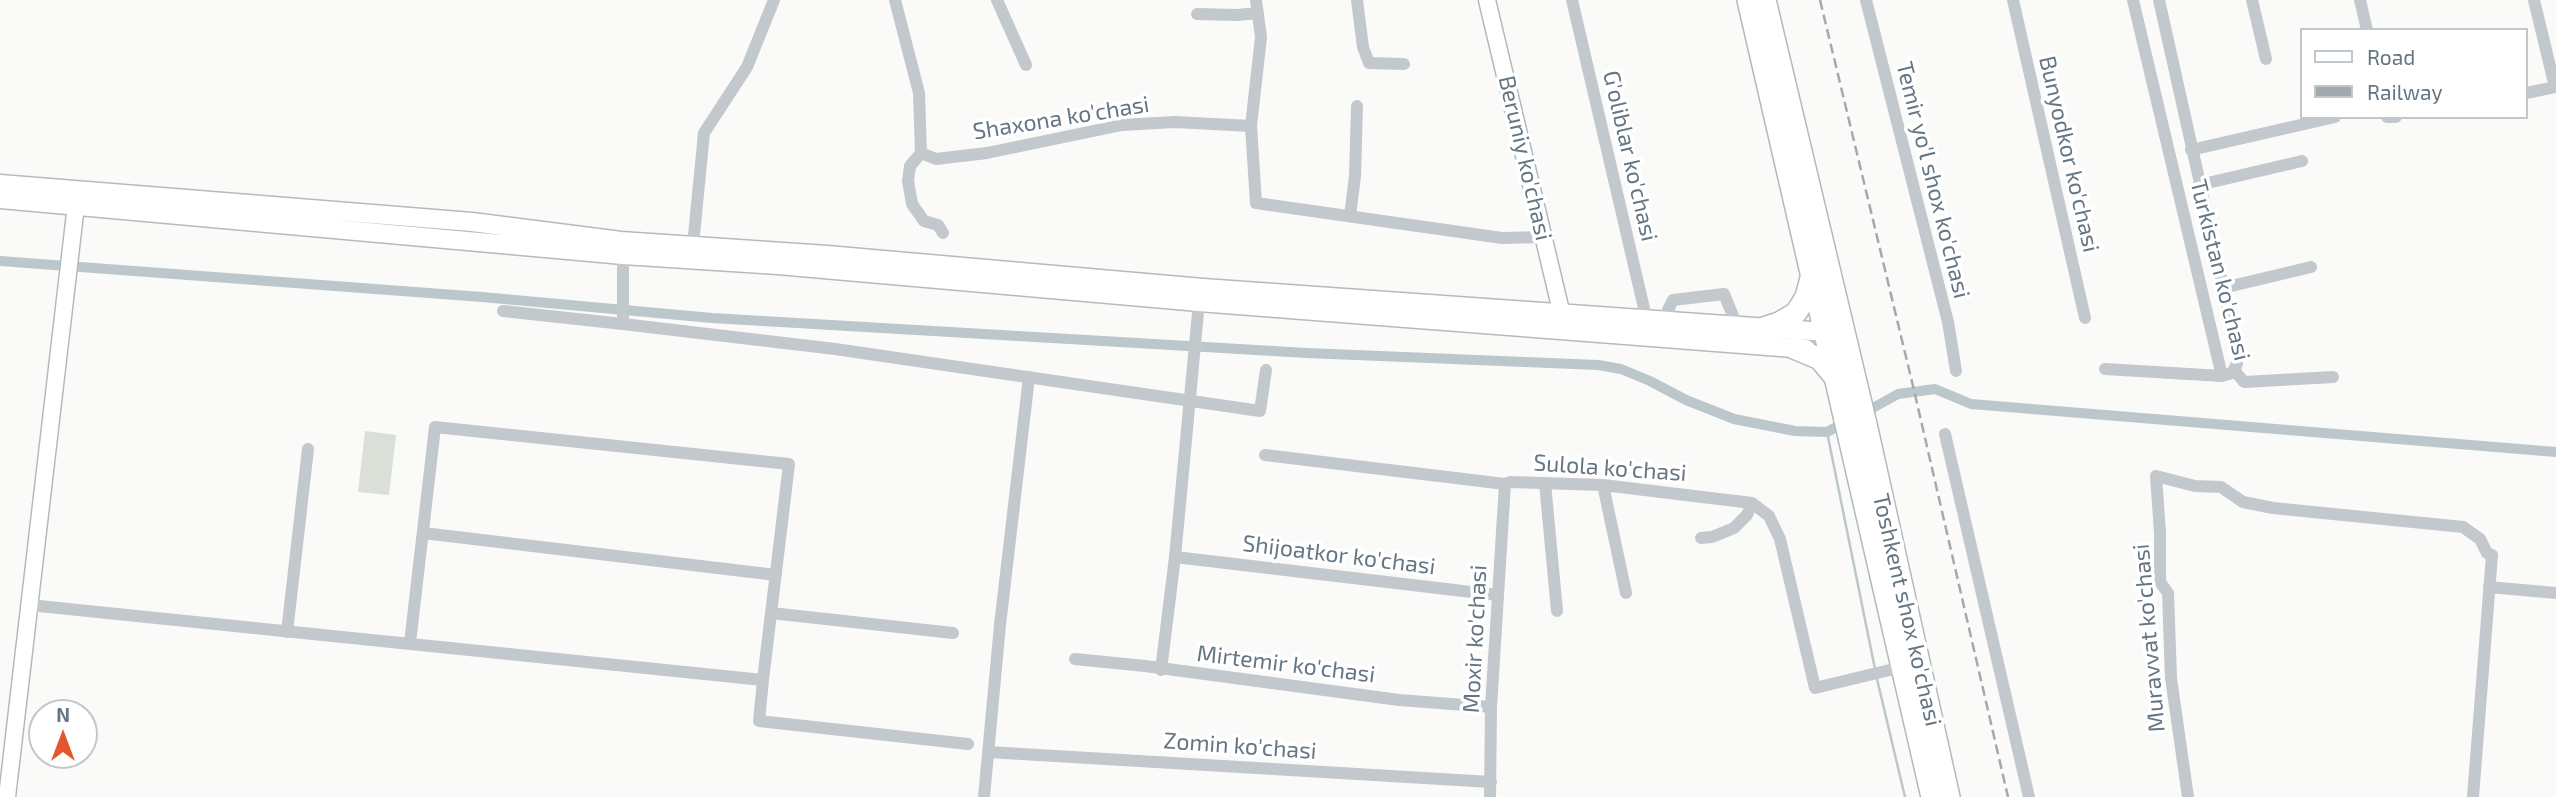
<!DOCTYPE html>
<html>
<head>
<meta charset="utf-8">
<style>
	body { margin:0 }
	#map { position:relative; width:2556px; height:797px; overflow:hidden; background:#fafaf8; font-family:"Exo 2",sans-serif }
	canvas { display:block }
	.legend { position:absolute; left:2300px; top:28px; width:228px; height:91px; box-sizing:border-box; background:#fff; border:2px solid #c1c8cd; margin:0; padding:9px 12px; list-style:none; font-size:21px; color:#657683 }
	.legend li { display:flex; align-items:center; gap:14px; height:35px }
	.legend b { width:35px; border:2px solid #c1c8cd }
	.north { position:absolute; left:28px; top:699px; width:70px; height:70px; box-sizing:border-box; background:#fff; border:2px solid #c1c8cd; border-radius:50%; rotate:0deg; font-size:19px; font-weight:700; line-height:28px; text-align:center; color:#657683 }
	.north::after { content:''; display:block; margin:auto; width:24px; height:32px; background:#e4572e; clip-path:polygon(50% 0,100% 100%,50% 72%,0 100%) }
</style>
</head>
<body>
<div id="map">
<canvas width="2556" height="797"></canvas>
<ul class="legend">
<li><b style="height:9px;background:#fff"></b>Road</li>
<li><b style="height:9px;background:#a2aab0"></b>Railway</li>
</ul>
<div class="north">N</div>
</div>
<script>
const ctx = document.querySelector('canvas').getContext('2d');
ctx.lineJoin = 'round';
function fill(path, color) {
  ctx.fillStyle = color;
  ctx.fill(path, 'evenodd');
}
function poly(rows) {
  const path = new Path2D();
  for (const r of rows) {
    path.moveTo(r[0], r[1]);
    for (let i = 2; i < r.length; i += 2) path.lineTo(r[i], r[i + 1]);
  }
  return path;
}
function stroke(path, color, width, dash) {
  ctx.strokeStyle = color;
  ctx.lineWidth = width;
  ctx.lineCap = dash ? 'butt' : 'round';
  ctx.setLineDash(dash || []);
  ctx.stroke(path);
}
function write(font, color, halo, rows, align = 'center') {
  ctx.font = font + ' "Exo 2",sans-serif';
  ctx.lineWidth = 7;
  ctx.setLineDash([]);
  ctx.textBaseline = 'middle';
  ctx.strokeStyle = halo;
  ctx.fillStyle = color;
  for (const [text, x, y, turn = 0] of rows) {
    ctx.save();
    ctx.translate(x, y);
    ctx.rotate((+turn || 0) * Math.PI / 180);
    ctx.textAlign = isNaN(turn) ? turn : align;
    if (halo) ctx.strokeText(text, 0, 0);
    ctx.fillText(text, 0, 0);
    ctx.restore();
  }
}
const green = poly([
	[365,431,396,435,389,495,358,492]
]);
const stream = poly([
	[1827,432,1875,669],
	[1877,679,1905,797]
]);
const canal = poly([
	[0,261,482,297,712,318,1307,353,1598,365,1621,369,1650,381,1686,400,1734,419,1795,431,1827,432,1848,421],
	[1862,414,1898,394,1935,389,1971,404,2556,452]
]);
const street = poly([
	[895,0,919,93,921,153],
	[997,0,1026,65],
	[1256,0,1261,37,1251,126,1256,203,1502,238,1544,237],
	[1357,0,1363,47,1369,63,1404,64],
	[1572,0,1647,321],
	[1866,0,1948,322,1956,371],
	[2013,0,2085,318],
	[2133,0,2222,376],
	[2252,0,2266,59],
	[2360,0,2367,30],
	[2534,0,2555,87],
	[1197,14,1237,15,1258,13],
	[2526,93,2556,87],
	[2387,117,2396,117],
	[2191,150,2335,117],
	[921,153,936,159,987,153,1122,125,1175,122,1251,126],
	[921,153,910,166,908,181,912,204,924,221,938,225,943,233],
	[2199,185,2302,161],
	[1350,216,1355,176,1357,106],
	[693,245,704,133,747,67,774,0],
	[623,255,623,324,835,349,1260,411,1266,370],
	[2223,288,2311,267],
	[503,311,623,324],
	[1662,322,1673,300,1724,294,1738,328],
	[2105,369,2222,376,2232,373,2237,364,2237,349,2159,0],
	[2234,370,2244,382,2333,377],
	[1945,434,2029,797],
	[1265,455,1505,484,1510,482,1603,485,1752,503,1769,516,1780,539,1815,688,1902,667],
	[1545,483,1557,611],
	[1603,485,1626,593],
	[423,533,776,575],
	[1701,538,1712,537,1734,528,1747,515,1752,503],
	[1175,557,1497,595],
	[2489,587,2556,593],
	[29,605,763,680,759,721,968,744],
	[771,613,953,633],
	[287,632,308,449],
	[410,643,435,427,789,464,763,680],
	[1075,659,1145,666,1399,700,1491,707],
	[1161,670,1175,557,1199,302],
	[988,752,1491,782],
	[984,797,1000,625,1029,377],
	[1490,797,1491,707,1505,484],
	[2188,797,2171,678,2168,593,2160,582,2160,533,2156,476,2195,486,2221,487,2243,502,2273,508,2463,527,2480,539,2487,553,2492,555,2473,797]
]);
const secondary = poly([
	[1487,0,1562,315],
	[7,797,76,205]
]);
const primary = poly([
	[0,184,472,222,621,241,827,255,1203,288,1825,332,1835,335],
	[0,199,623,255,778,265,1199,302,1806,349]
]);
const highway = poly([
	[1748,0,1932,797],
	[1765,0,1866,424,1949,797],
	[1761,329,1779,323,1796,313,1806,297,1811,278],
	[1794,348,1820,359,1834,376]
]);
const rail = poly([
	[1820,0,1913,386,2008,797]
]);
const streetNames = [
	["Shaxona ko'chasi",1061,118,-9],
	["Bunyodkor ko'chasi",2069,154,77],
	["G'oliblar ko'chasi",1630,156,77],
	["Beruniy ko'chasi",1525,158,77],
	["Temir yo'l shox ko'chasi",1933,180,76],
	["Turkistan ko'chasi",2220,270,76],
	["Sulola ko'chasi",1610,468,4],
	["Shijoatkor ko'chasi",1339,555,7],
	["Toshkent shox ko'chasi",1907,610,77],
	["Muravvat ko'chasi",2149,638,-95],
	["Moxir ko'chasi",1475,639,-87],
	["Mirtemir ko'chasi",1286,664,7],
	["Zomin ko'chasi",1240,746,4]
];
fill(green, '#dadfd7');
stroke(stream, '#bbc7cb', 2.5);
stroke(canal, '#bbc7cb', 10);
stroke(secondary, '#b3babf', 19);
stroke(primary, '#b5babe', 21);
stroke(highway, '#b4b9bd', 24);
stroke(street, '#c3c8cc', 12);
stroke(secondary, '#fff', 16);
stroke(primary, '#fff', 18);
stroke(highway, '#fff', 21);
stroke(rail, '#a2aab0', 2.5, [10, 5]);
write('23px', '#657683', '#fff', streetNames);
</script>
</body>
</html>
